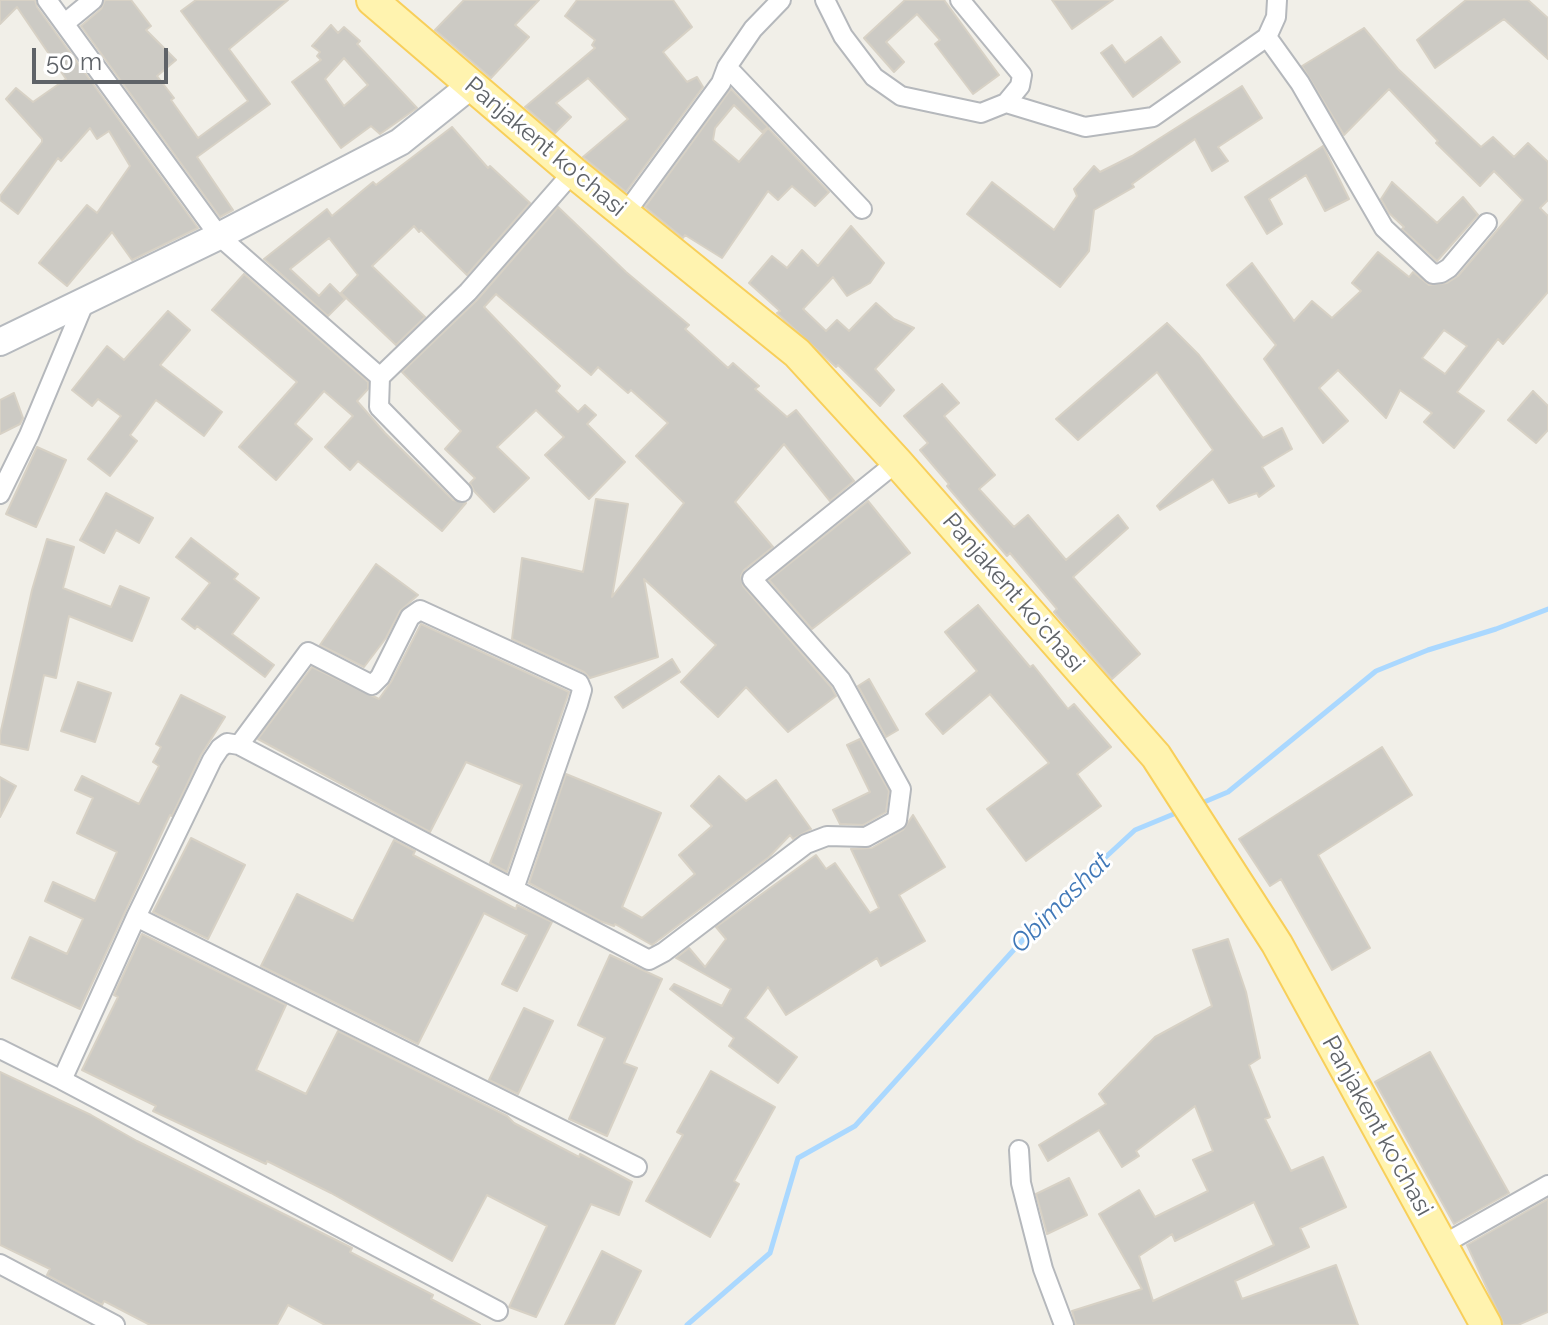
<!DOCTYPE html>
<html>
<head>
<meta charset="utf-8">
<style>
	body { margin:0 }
	#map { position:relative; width:1548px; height:1325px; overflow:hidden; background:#f1efe8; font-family:Raleway,sans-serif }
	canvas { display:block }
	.scale { position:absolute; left:32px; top:48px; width:136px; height:36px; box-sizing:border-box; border:4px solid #5f6368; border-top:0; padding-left:10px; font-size:24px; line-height:28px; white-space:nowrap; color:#5f6368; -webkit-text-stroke:6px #fff; paint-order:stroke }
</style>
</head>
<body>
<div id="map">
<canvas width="1548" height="1325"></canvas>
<div class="scale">50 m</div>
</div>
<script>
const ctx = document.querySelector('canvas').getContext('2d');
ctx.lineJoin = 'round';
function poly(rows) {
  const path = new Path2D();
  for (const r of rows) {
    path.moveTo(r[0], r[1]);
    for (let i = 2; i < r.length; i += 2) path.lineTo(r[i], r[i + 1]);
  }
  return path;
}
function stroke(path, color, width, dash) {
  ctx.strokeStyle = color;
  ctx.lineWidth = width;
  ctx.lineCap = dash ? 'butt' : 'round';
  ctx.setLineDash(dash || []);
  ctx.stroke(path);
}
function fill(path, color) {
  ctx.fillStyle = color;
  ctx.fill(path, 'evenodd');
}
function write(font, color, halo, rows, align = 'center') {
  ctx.font = font + ' Raleway,sans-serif';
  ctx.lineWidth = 6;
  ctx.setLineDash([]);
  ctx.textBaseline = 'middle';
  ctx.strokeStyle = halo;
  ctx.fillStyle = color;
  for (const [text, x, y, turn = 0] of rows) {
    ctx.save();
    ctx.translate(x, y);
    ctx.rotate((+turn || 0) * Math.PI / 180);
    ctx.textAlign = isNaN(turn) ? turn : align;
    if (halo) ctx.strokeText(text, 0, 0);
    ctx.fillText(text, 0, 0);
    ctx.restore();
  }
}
const stream = poly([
	[1197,805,1228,792,1376,671,1428,650,1496,629,1548,609],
	[687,1325,770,1253,798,1158,855,1126,1056,903,1135,830,1181,811]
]);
const building = poly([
	[0,0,35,0,37,7,198,228,132,260,112,232,67,286,39,263,87,205,97,213,130,166,109,131,97,139,90,128,61,161,58,158,18,214,0,200,0,196,42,142,42,139,6,99,16,88,33,102,66,79,17,7,0,24,0,0],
	[105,0,131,0,151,26,146,30,176,60,157,76,174,98,171,100,198,138,248,101,181,11,196,0,288,0,229,49,270,104,197,157,233,210,220,217,81,26,101,9,105,0],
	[464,0,539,0,515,25,529,37,491,78,435,30,464,0],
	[577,0,673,0,692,27,663,52,687,82,697,77,703,87,626,192,583,157,628,119,588,78,556,103,571,117,555,133,525,107,595,48,592,45,595,40,565,16,577,0],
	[905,0,944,0,999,75,973,94,935,44,940,40,917,14,886,42,904,62,894,72,864,38,905,0],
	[1052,0,1113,0,1072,29,1052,0],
	[1466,0,1528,0,1548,18,1548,59,1504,19,1435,68,1417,40,1466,0],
	[331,25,338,33,344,27,360,41,357,44,417,108,380,134,371,126,341,148,292,82,321,60,317,56,320,52,312,46,331,25],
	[344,58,368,85,344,106,325,79,344,58],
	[1364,28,1398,69,1481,147,1493,137,1514,157,1528,143,1548,162,1548,200,1540,208,1548,216,1548,292,1503,344,1498,339,1457,392,1484,411,1454,448,1424,422,1432,413,1400,390,1386,418,1338,370,1319,388,1348,421,1323,443,1264,359,1276,345,1227,285,1252,263,1294,321,1312,301,1332,318,1361,291,1352,283,1378,252,1409,277,1413,272,1429,285,1447,283,1458,276,1523,200,1494,171,1480,186,1436,143,1438,141,1389,89,1344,135,1302,66,1364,28],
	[1444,330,1467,346,1445,374,1422,358,1444,330],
	[1161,37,1180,62,1133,97,1101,53,1112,45,1125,63,1161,37],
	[1242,86,1262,118,1218,147,1228,161,1212,171,1195,139,1132,184,1134,187,1094,210,1089,251,1060,287,967,214,992,182,1054,230,1077,196,1074,189,1094,166,1100,172,1132,156,1242,86],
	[731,89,768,127,762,132,734,105,715,128,713,140,739,162,768,128,829,192,815,206,792,186,778,200,768,191,722,258,685,235,683,238,645,207,731,89],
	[452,127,488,168,490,166,530,203,467,275,421,230,419,232,414,226,372,266,425,317,396,345,341,293,358,275,329,238,290,269,319,296,330,284,345,299,328,316,264,259,327,209,332,216,373,182,376,185,452,127],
	[1323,146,1349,199,1325,211,1306,175,1269,199,1282,224,1267,234,1245,197,1323,146],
	[1392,182,1437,223,1463,197,1478,215,1437,261,1402,229,1404,227,1389,213,1381,199,1392,182],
	[558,207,626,272,689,325,685,329,728,368,733,363,759,386,755,389,787,417,796,410,854,481,830,501,784,444,735,502,773,547,744,570,741,576,743,586,831,687,836,696,788,732,746,687,718,717,681,682,716,645,644,579,658,657,590,678,584,672,512,639,522,558,583,572,596,499,628,504,612,597,684,503,636,456,668,423,631,390,628,393,598,367,591,375,496,294,484,307,560,386,556,391,578,412,585,405,596,415,587,424,625,462,589,499,545,455,564,437,536,410,497,447,529,478,494,512,474,491,470,483,475,478,445,449,461,431,402,372,477,300,558,207],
	[851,226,884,263,870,283,847,296,833,277,803,309,826,331,837,320,849,331,876,303,894,319,914,328,875,369,894,390,880,406,838,365,836,367,777,313,780,311,749,283,772,256,787,268,802,250,818,266,851,226],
	[244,274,368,382,368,389,357,401,385,433,453,500,466,503,442,531,358,461,350,470,325,447,353,416,324,391,295,424,312,439,276,480,239,447,297,382,212,310,244,274],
	[168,311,190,330,160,365,222,412,204,436,156,400,130,435,137,441,110,476,88,459,121,416,98,399,92,406,72,390,107,346,124,360,168,311],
	[1167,323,1199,355,1263,438,1282,428,1292,449,1262,467,1274,486,1259,497,1257,493,1229,503,1213,479,1160,510,1157,506,1213,450,1157,372,1078,440,1056,419,1167,323],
	[942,384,959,403,944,416,995,475,979,489,1014,527,1028,515,1066,560,1118,515,1128,528,1073,577,1140,654,1112,679,1054,612,1057,609,1010,553,1007,556,947,486,949,484,920,450,928,443,904,416,942,384],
	[1533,391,1548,406,1548,430,1536,443,1508,420,1533,391],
	[14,393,23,418,20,424,0,434,0,400,14,393],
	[37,447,66,460,36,527,6,514,37,447],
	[106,493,153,518,139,543,116,530,104,553,80,540,106,493],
	[868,501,910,553,812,629,769,580,868,501],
	[191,538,238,574,234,579,259,598,232,634,274,665,265,677,197,626,195,629,182,619,210,583,176,557,191,538],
	[47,539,74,547,63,588,111,607,120,586,149,598,132,641,69,616,56,678,44,675,28,750,0,744,0,735,32,590,47,539],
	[376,564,418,595,400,611,386,638,364,667,320,645,376,564],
	[978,605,1030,667,1033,665,1068,709,1074,704,1111,747,1077,774,1101,806,1026,861,987,809,1049,763,990,694,943,734,926,714,977,671,945,632,978,605],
	[421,624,569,692,507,872,490,863,522,785,466,762,430,832,258,739,312,667,379,699,391,682,421,624],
	[672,659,680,672,623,708,615,697,672,659],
	[869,679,898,730,886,737,858,686,869,679],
	[78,682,111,693,95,742,61,731,78,682],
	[181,695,225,717,201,755,172,816,170,815,80,1009,12,978,30,937,67,954,83,919,45,901,53,882,95,901,117,852,77,833,93,798,75,790,82,776,139,804,159,766,153,762,161,747,156,744,181,695],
	[860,739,889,791,886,812,863,825,840,824,833,810,870,792,847,745,860,739],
	[1382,747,1412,795,1318,855,1370,948,1332,970,1281,879,1270,886,1239,839,1382,747],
	[566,774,661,813,622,907,642,918,695,874,679,855,712,826,691,806,719,776,746,801,776,780,811,829,793,839,790,835,769,857,652,945,615,924,614,926,600,921,529,883,566,774],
	[0,777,16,786,0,817,0,777],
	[913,815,945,867,899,895,925,941,881,966,877,958,786,1015,768,987,745,1018,797,1057,778,1083,729,1046,734,1038,670,989,674,984,722,1006,731,989,676,958,689,948,705,967,726,939,716,927,816,855,826,869,835,863,870,913,879,908,851,849,872,848,903,830,913,815],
	[191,838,245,865,208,939,153,912,191,838],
	[394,840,415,851,413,855,516,909,517,905,552,922,517,991,502,984,527,935,484,913,418,1044,261,966,297,894,353,921,394,840],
	[142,934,286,1005,256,1070,306,1094,338,1031,507,1116,514,1123,579,1157,580,1154,632,1182,619,1215,591,1204,536,1317,509,1307,547,1226,487,1195,452,1261,331,1193,267,1161,266,1164,153,1111,156,1106,82,1070,118,997,114,995,142,934],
	[1228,939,1246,992,1260,1058,1249,1065,1270,1117,1265,1119,1291,1171,1323,1157,1346,1207,1300,1228,1309,1247,1235,1281,1242,1299,1336,1265,1358,1325,1076,1325,1072,1311,1142,1289,1099,1214,1139,1190,1155,1217,1208,1191,1193,1160,1213,1151,1195,1106,1136,1151,1139,1156,1122,1167,1099,1130,1048,1161,1039,1145,1106,1104,1099,1094,1155,1037,1212,1006,1193,950,1228,939],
	[1254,1202,1274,1245,1153,1301,1139,1256,1172,1234,1175,1241,1254,1202],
	[610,955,662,979,624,1063,637,1068,607,1136,569,1119,605,1038,578,1025,610,955],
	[524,1008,553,1021,518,1094,489,1080,524,1008],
	[1430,1052,1509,1193,1454,1224,1375,1082,1430,1052],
	[711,1071,775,1107,734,1181,739,1184,710,1237,646,1201,683,1135,677,1132,711,1071],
	[0,1072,91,1115,137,1141,352,1248,350,1252,433,1295,431,1299,480,1325,325,1325,288,1305,277,1325,150,1325,104,1301,102,1305,47,1275,50,1269,0,1245,0,1072],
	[1069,1178,1087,1215,1047,1234,1036,1194,1069,1178],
	[1548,1199,1548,1312,1518,1325,1504,1325,1467,1245,1548,1199],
	[602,1251,641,1271,614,1325,565,1325,602,1251]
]);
const minor = poly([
	[47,0,219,236,380,377,468,292,573,172],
	[825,0,843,36,874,77,901,96,981,113,1006,103,1020,86,1022,75,960,0],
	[65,23,93,0],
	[1267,37,1300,83,1384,228,1433,274,1441,273,1449,268,1487,223],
	[727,67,862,209],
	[1006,103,1085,127,1153,117,1267,37,1276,17,1277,0],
	[625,214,721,83,727,67,753,29,781,0],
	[380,377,379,407,462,492],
	[0,494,29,435,85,301],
	[239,745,649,960,664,952,806,844,827,836,866,837,897,820,901,789,841,680,752,579,897,462],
	[136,917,637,1167],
	[0,1049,62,1080,498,1311],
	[62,1080,136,917,212,760,220,748,227,743,239,745,308,652,372,685,380,677,410,617,420,610,579,683,582,690,578,704,514,889],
	[1019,1150,1021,1183,1043,1269,1064,1325],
	[1442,1245,1548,1185],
	[0,1264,115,1325]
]);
const secondary = poly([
	[0,342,219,236,400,142,470,86]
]);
const primary = poly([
	[372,0,573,172,797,353,897,462,1156,756,1277,944,1486,1325]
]);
const streetNames = [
	["Panjakent ko'chasi",545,147,40],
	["Panjakent ko'chasi",1013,593,49],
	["Panjakent ko'chasi",1377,1126,61]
];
const waterNames = [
	["Obimashat",1061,903,-45]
];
stroke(stream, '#aad8ff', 5);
fill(building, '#cccac4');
stroke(building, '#d7d1c5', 2);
stroke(minor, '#b5b8bc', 22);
stroke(secondary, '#b6babf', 30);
stroke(primary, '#f8cf5a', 34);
stroke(minor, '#fff', 18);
stroke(secondary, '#fff', 26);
stroke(primary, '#fff3af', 30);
write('24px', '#5f6368', '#fff', streetNames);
write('italic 26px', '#4078b8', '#fff', waterNames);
</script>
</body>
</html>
